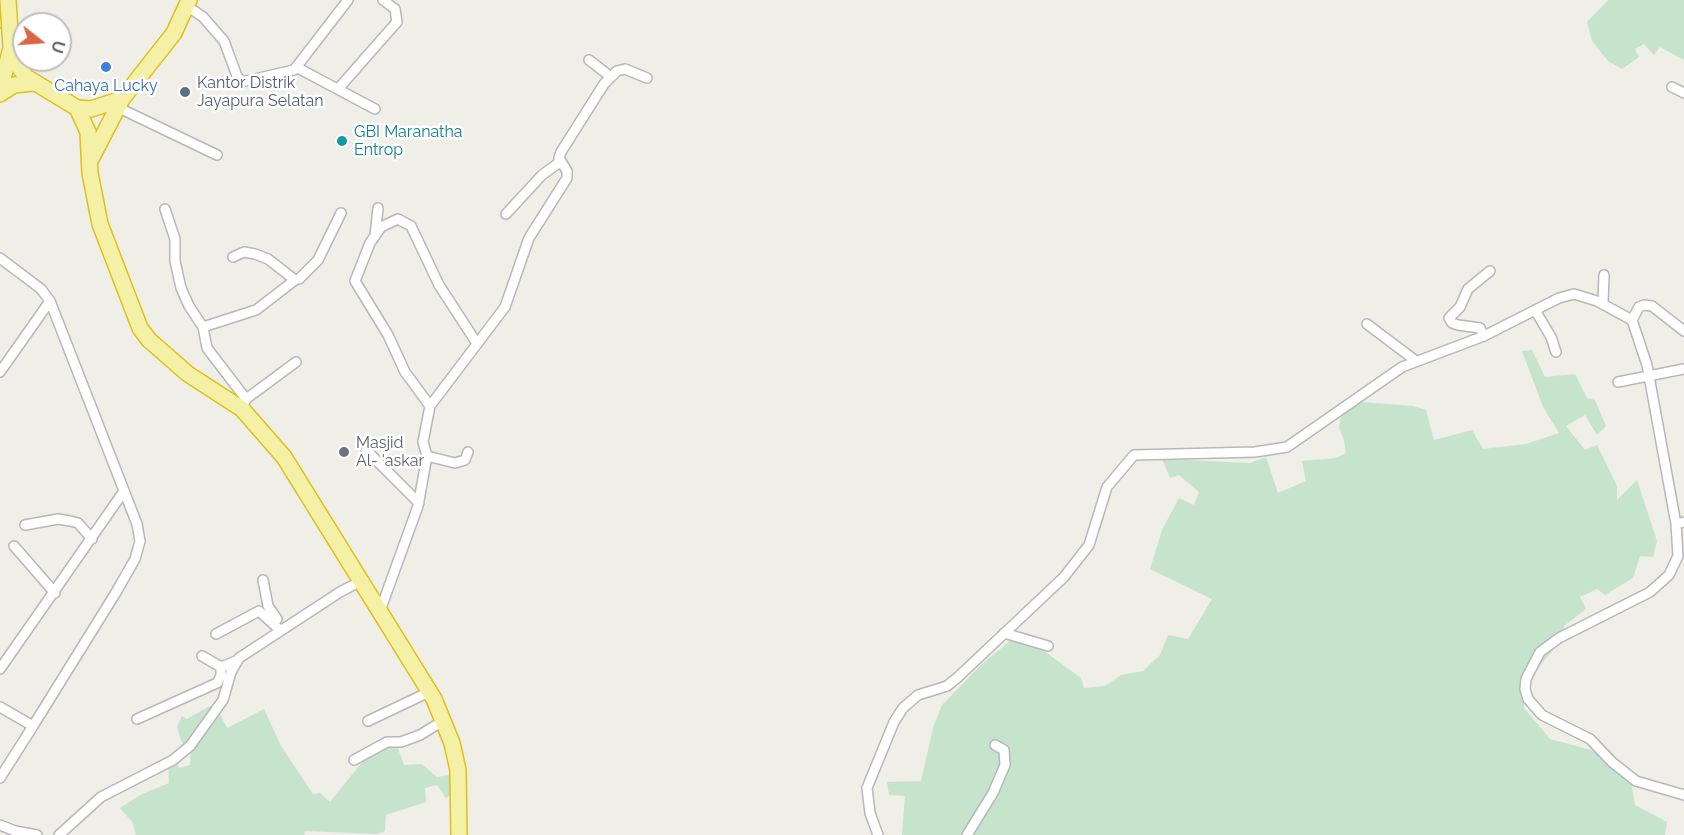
<!DOCTYPE html>
<html>
<head>
<meta charset="utf-8">
<style>
	body { margin:0 }
	#map { position:relative; width:1684px; height:835px; overflow:hidden; background:#efeee7; font-family:Raleway,sans-serif }
	canvas { display:block }
	.north { position:absolute; left:12px; top:12px; width:60px; height:60px; box-sizing:border-box; background:#fff; border:2px solid #bfbfc1; border-radius:50%; rotate:107deg; font-size:16px; font-weight:700; line-height:24px; text-align:center; color:#5e6065 }
	.north::after { content:''; display:block; margin:auto; width:21px; height:27px; background:#d86843; clip-path:polygon(50% 0,100% 100%,50% 72%,0 100%) }
</style>
</head>
<body>
<div id="map">
<canvas width="1684" height="835"></canvas>
<div class="north">U</div>
</div>
<script>
const ctx = document.querySelector('canvas').getContext('2d');
ctx.lineJoin = 'round';
function fill(path, color) {
  ctx.fillStyle = color;
  ctx.fill(path, 'evenodd');
}
function poly(rows) {
  const path = new Path2D();
  for (const r of rows) {
    path.moveTo(r[0], r[1]);
    for (let i = 2; i < r.length; i += 2) path.lineTo(r[i], r[i + 1]);
  }
  return path;
}
function stroke(path, color, width, dash) {
  ctx.strokeStyle = color;
  ctx.lineWidth = width;
  ctx.lineCap = dash ? 'butt' : 'round';
  ctx.setLineDash(dash || []);
  ctx.stroke(path);
}
function write(font, color, halo, rows, align = 'center') {
  ctx.font = font + ' Raleway,sans-serif';
  ctx.lineWidth = 5;
  ctx.setLineDash([]);
  ctx.textBaseline = 'middle';
  ctx.strokeStyle = halo;
  ctx.fillStyle = color;
  for (const [text, x, y, turn = 0] of rows) {
    ctx.save();
    ctx.translate(x, y);
    ctx.rotate((+turn || 0) * Math.PI / 180);
    ctx.textAlign = isNaN(turn) ? turn : align;
    if (halo) ctx.strokeText(text, 0, 0);
    ctx.fillText(text, 0, 0);
    ctx.restore();
  }
}
const green = poly([
	[1608,0,1684,0,1684,60,1660,47,1654,55,1644,44,1635,49,1639,57,1622,69,1608,61,1592,41,1587,22],
	[1532,350,1545,377,1575,374,1587,398,1595,400,1606,426,1597,435,1585,415,1566,426,1585,450,1597,445,1617,486,1617,500,1637,480,1657,541,1653,557,1640,556,1633,578,1605,595,1597,589,1580,597,1586,609,1564,626,1560,641,1526,683,1524,708,1550,739,1591,750,1623,767,1632,787,1635,805,1667,822,1665,835,902,835,905,796,889,795,887,782,921,781,933,728,942,705,981,665,1011,640,1040,648,1081,678,1084,688,1105,686,1121,675,1143,671,1160,655,1168,635,1188,639,1212,599,1150,569,1162,530,1179,498,1194,505,1199,492,1179,475,1170,478,1162,459,1250,463,1266,457,1278,493,1306,481,1302,461,1336,458,1346,453,1344,440,1339,427,1343,407,1361,402,1413,406,1426,410,1434,440,1472,430,1483,449,1526,444,1559,433,1543,407,1522,351],
	[210,706,218,710,227,728,264,709,281,746,313,794,320,793,330,802,363,761,378,749,397,746,404,765,422,764,437,777,456,774,457,791,446,798,437,785,425,788,426,802,386,815,385,831,378,834,305,831,304,835,136,835,133,823,120,808,142,794,169,783,168,766,175,761,179,768,190,765,191,749,182,743,177,727,182,716,187,719]
]);
const stream = poly([
	[0,28,2,28]
]);
const minor = poly([
	[187,6,203,17,224,41,237,76,241,81,246,81,294,70,348,0],
	[589,60,611,77],
	[296,67,375,109],
	[1672,87,1684,93],
	[338,89,397,22,395,9,383,0],
	[117,107,217,155],
	[165,209,175,239,175,261,181,288,189,306,203,327],
	[506,214,542,175,560,162],
	[375,236,378,208],
	[233,257,244,252,255,254,268,259,295,280,299,279,318,260,341,213],
	[0,258,41,289,50,301,137,524,140,541,135,559,115,594,33,726,0,707],
	[1603,303,1604,275],
	[1535,310,1551,337,1556,352],
	[1632,320,1639,307,1644,305,1652,306,1684,331],
	[1367,324,1416,361],
	[1484,336,1480,328,1458,325,1452,323,1449,318,1460,307,1468,289,1490,271],
	[0,372,50,301],
	[1618,382,1684,369],
	[246,399,296,362],
	[430,406,405,372,388,335,355,281,370,243,381,227,398,219,411,226,439,285,476,342],
	[242,409,246,399,207,348,203,327,256,310,295,280],
	[366,450,419,503],
	[427,456,455,463,465,460,468,452],
	[1684,522,1676,524,1678,556,1669,575,1650,592,1559,638,1540,652,1526,679,1525,689,1528,699,1542,715,1590,739,1612,762,1636,781,1684,795],
	[25,525,58,519,70,521,78,523,92,539],
	[14,546,55,593],
	[263,580,268,606,277,619],
	[380,611,418,506,427,456,423,442,430,406,505,307,529,238,567,178,567,171,559,158,561,152,604,84,617,71,625,69,647,78],
	[1004,633,1048,646],
	[216,634,259,611,280,630],
	[202,656,221,667],
	[0,669,124,491],
	[137,719,217,683,221,676,221,667,236,661],
	[368,721,429,692],
	[354,760,387,742,401,742,420,735,443,721],
	[0,778,33,726],
	[0,825,15,831,37,835],
	[59,835,101,797,173,760,190,746,223,700,231,672,239,658,340,592,361,581],
	[878,835,870,813,867,788,894,722,903,708,918,695,947,686,958,677,1064,577,1089,545,1107,487,1134,455,1255,452,1287,447,1402,367,1484,336,1559,298,1574,294,1597,301,1632,320,1647,365,1676,524],
	[967,835,993,793,1005,765,1004,750,995,745]
]);
const trunk = poly([
	[11,48,15,61,26,77,77,108,91,109,122,99],
	[0,90,11,48,8,0],
	[0,94,14,85,33,83],
	[77,108,88,132,90,173,100,224,140,328,149,340,188,374,242,409,284,457,434,699,452,743,458,770,459,835],
	[91,159,122,99,174,33,189,0]
]);
const markers = [
	[106,67,6,"#3f7fe0"],
	[185,92,6,"#5c6f8a"],
	[342,141,6,"#0f9aa8"],
	[344,452,6,"#6b7280"]
];
const serviceNames = [
	["Kantor Distrik",197,83],
	["Jayapura Selatan",197,101]
];
const shopNames = [
	["Cahaya Lucky",106,86]
];
const cultureNames = [
	["GBI Maranatha",354,132],
	["Entrop",354,150]
];
const worshipNames = [
	["Masjid",356,443],
	["Al- 'askar",356,461]
];
fill(green, '#c6e3cb');
stroke(stream, '#afcbf6', 2);
stroke(minor, '#b7b7bc', 12);
stroke(trunk, '#dec118', 18);
stroke(minor, '#fff', 9);
stroke(trunk, '#f4f1a6', 15);
for (const [x, y, r, color] of markers) {
  const dot = new Path2D();
  dot.arc(x, y, r, 0, 2 * Math.PI);
  ctx.fillStyle = color;
  ctx.fill(dot);
  stroke(dot, '#fff', 2);
}
write('16px', '#4e5e75', '#fff', serviceNames, 'left');
write('16px', '#366cbe', '#fff', shopNames);
write('16px', '#0d838f', '#fff', cultureNames, 'left');
write('16px', '#5b616d', '#fff', worshipNames, 'left');
</script>
</body>
</html>
